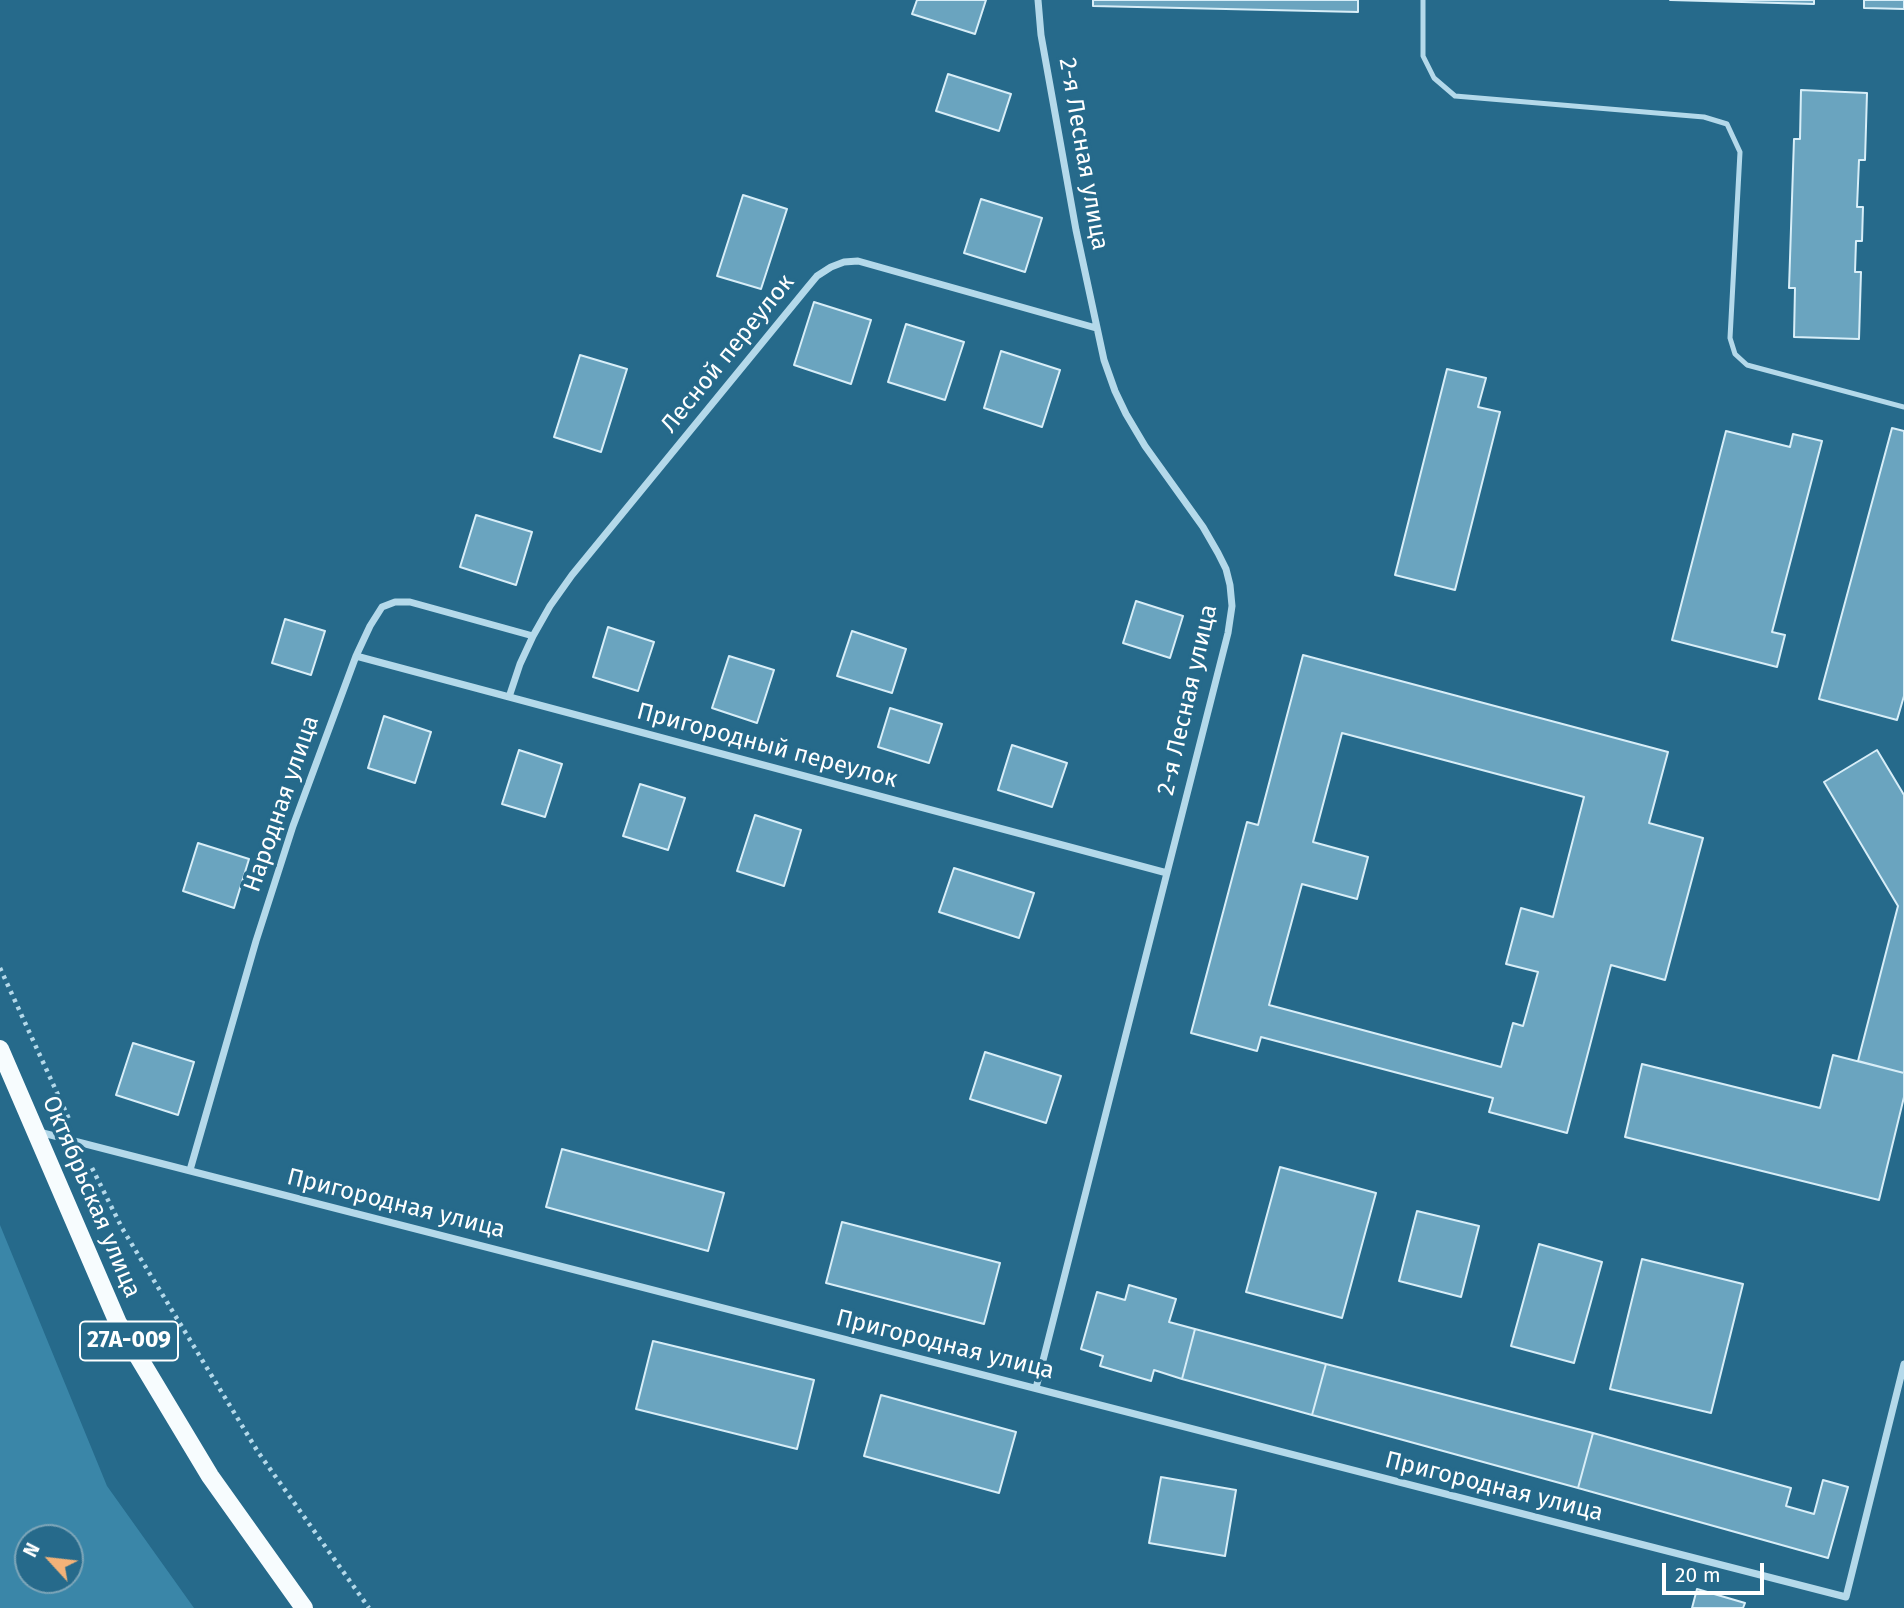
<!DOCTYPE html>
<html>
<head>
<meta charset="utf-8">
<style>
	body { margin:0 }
	#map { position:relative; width:1904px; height:1608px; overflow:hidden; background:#266a8b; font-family:"Fira Sans",sans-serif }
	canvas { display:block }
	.north { position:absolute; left:14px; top:1524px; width:70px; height:70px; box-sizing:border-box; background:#266a8b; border:2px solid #7da6b9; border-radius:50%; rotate:297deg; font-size:19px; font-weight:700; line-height:28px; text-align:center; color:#fff }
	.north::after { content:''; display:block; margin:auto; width:24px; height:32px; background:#f3b278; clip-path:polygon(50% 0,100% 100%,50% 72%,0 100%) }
	.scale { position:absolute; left:1662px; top:1563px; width:102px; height:32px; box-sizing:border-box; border:4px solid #fff; border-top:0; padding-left:9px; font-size:21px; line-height:24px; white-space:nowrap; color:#fff; -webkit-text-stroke:5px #266a8b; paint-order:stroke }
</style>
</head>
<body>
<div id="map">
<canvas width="1904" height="1608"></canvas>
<div class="north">N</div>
<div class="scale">20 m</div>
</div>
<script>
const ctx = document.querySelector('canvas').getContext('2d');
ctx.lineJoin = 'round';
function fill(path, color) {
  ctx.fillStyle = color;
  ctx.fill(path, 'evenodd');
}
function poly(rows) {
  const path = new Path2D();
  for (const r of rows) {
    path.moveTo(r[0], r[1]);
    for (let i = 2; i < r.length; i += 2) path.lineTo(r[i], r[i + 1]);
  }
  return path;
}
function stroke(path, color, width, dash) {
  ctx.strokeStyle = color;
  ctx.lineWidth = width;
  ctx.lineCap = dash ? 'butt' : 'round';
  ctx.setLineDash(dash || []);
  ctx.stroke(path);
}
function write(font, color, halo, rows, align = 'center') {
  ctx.font = font + ' "Fira Sans",sans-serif';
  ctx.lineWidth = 7;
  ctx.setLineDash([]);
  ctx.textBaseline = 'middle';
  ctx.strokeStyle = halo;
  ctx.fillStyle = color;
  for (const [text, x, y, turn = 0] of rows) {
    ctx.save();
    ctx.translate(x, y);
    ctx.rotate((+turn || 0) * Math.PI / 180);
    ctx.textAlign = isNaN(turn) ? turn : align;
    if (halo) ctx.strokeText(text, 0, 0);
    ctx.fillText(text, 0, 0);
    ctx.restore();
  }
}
const green = poly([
	[0,1225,107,1486,194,1608,0,1608],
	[28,1538,70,1538,70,1580,28,1580]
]);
const building = poly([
	[917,0,986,0,975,34,912,14,917,0],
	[1093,0,1358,0,1358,12,1093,6,1093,0],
	[1670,0,1814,0,1814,4,1670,0],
	[1864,0,1904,0,1904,9,1864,8,1864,0],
	[948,74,1011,94,999,131,936,111,948,74],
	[1801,90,1867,93,1865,160,1859,160,1857,207,1863,207,1862,241,1856,241,1855,272,1861,272,1859,339,1794,337,1795,288,1789,288,1794,139,1800,139,1801,90],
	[743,195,787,209,761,289,717,276,743,195],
	[981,199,1042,218,1025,272,964,253,981,199],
	[814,302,871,320,851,384,794,365,814,302],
	[906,324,964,342,945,400,888,382,906,324],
	[1001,351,1060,370,1042,427,984,408,1001,351],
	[580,355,627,369,601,452,554,437,580,355],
	[1447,369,1486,378,1478,407,1500,412,1455,590,1395,575,1447,369],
	[1892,428,1904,431,1904,696,1897,720,1819,699,1892,428],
	[1726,431,1790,447,1793,434,1822,441,1772,632,1785,635,1777,667,1672,640,1726,431],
	[476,515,532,532,516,585,460,567,476,515],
	[1136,601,1183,616,1170,658,1123,643,1136,601],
	[285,619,325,631,311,675,272,663,285,619],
	[608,627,654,642,638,691,593,677,608,627],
	[852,631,906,649,892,693,837,676,852,631],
	[1303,655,1668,752,1649,823,1703,838,1665,980,1611,965,1567,1133,1489,1112,1493,1098,1261,1037,1257,1051,1191,1033,1247,822,1258,825,1303,655],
	[1342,733,1584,797,1553,917,1521,908,1506,964,1538,972,1523,1026,1513,1023,1501,1067,1269,1005,1302,884,1357,899,1368,857,1313,842,1342,733],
	[729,656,774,670,757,723,712,708,729,656],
	[890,708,942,724,929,763,878,747,890,708],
	[384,716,431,732,415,783,368,768,384,716],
	[1012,745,1067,763,1052,807,998,790,1012,745],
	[519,750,562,764,545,817,502,804,519,750],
	[1877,750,1904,795,1904,1073,1858,1061,1898,906,1824,782,1877,750],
	[640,784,685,798,668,850,623,836,640,784],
	[755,815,801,830,784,886,737,871,755,815],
	[198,843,249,859,234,908,183,891,198,843],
	[954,868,1034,893,1019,938,939,912,954,868],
	[133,1043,194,1062,178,1115,116,1095,133,1043],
	[985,1052,1061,1076,1046,1123,970,1099,985,1052],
	[1833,1055,1904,1073,1904,1097,1879,1200,1625,1137,1642,1064,1820,1108,1833,1055],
	[562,1149,724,1193,708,1251,546,1207,562,1149],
	[1280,1167,1376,1193,1342,1318,1246,1292,1280,1167],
	[1417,1211,1479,1226,1461,1297,1399,1281,1417,1211],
	[842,1222,1000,1263,984,1324,826,1283,842,1222],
	[1539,1244,1602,1262,1574,1363,1511,1346,1539,1244],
	[1642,1259,1743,1284,1711,1413,1610,1389,1642,1259],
	[1129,1285,1176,1299,1169,1322,1195,1329,1182,1379,1154,1370,1151,1381,1100,1366,1103,1356,1081,1349,1097,1292,1125,1300,1129,1285],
	[1195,1329,1326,1364,1312,1415,1182,1379,1195,1329],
	[653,1341,814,1380,797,1449,636,1409,653,1341],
	[1326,1364,1593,1433,1578,1488,1312,1415,1326,1364],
	[881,1395,1016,1432,999,1493,864,1456,881,1395],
	[1593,1433,1791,1488,1786,1506,1814,1514,1823,1480,1848,1487,1828,1558,1578,1488,1593,1433],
	[1161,1477,1236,1490,1225,1556,1149,1543,1161,1477],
	[1697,1589,1745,1603,1743,1608,1692,1608,1697,1589]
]);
const path = poly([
	[0,968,69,1119],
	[92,1168,122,1228,258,1452,369,1608]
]);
const service = poly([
	[1423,0,1423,56,1434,78,1455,96,1704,117,1727,124,1740,152,1730,338,1735,354,1747,365,1904,407]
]);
const minor = poly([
	[356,656,1167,873],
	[509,697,520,664,533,636,550,606,572,575,807,288,817,276,831,267,844,262,858,261,1096,328],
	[39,1132,1846,1597,1904,1364],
	[190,1170,256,941,293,826,356,656,370,626,382,607,395,602,410,602,533,636],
	[1036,1388,1228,633,1232,606,1230,585,1226,569,1218,553,1203,527,1145,446,1126,414,1115,391,1104,360,1076,230,1041,35,1038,0]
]);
const primary = poly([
	[0,1049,118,1323,210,1476,304,1608]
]);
const shields = [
	[129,1341,98]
];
const shieldNames = [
	["27А-009",129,1341]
];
const streetNames = [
	["2-я Лесная улица",1083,154,80],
	["Лесной переулок",728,354,-51],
	["2-я Лесная улица",1188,700,-77],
	["Пригородный переулок",767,746,15],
	["Народная улица",282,804,-71],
	["Октябрьская улица",91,1197,67],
	["Пригородная улица",396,1204,14],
	["Пригородная улица",945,1345,14],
	["Пригородная улица",1494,1487,14]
];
fill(green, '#3a86a8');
fill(building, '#6aa4bf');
stroke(building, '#d8eef8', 2);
stroke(path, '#b4d9ea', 4.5, [3.5, 5]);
stroke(service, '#b4d9ea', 5);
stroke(minor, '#b4d9ea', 7);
stroke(primary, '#f7fcfe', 18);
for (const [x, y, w] of shields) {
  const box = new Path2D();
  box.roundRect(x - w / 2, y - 19.5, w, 39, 5);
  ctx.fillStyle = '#266a8b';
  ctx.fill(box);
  stroke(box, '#fff', 2);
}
write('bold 23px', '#fff', null, shieldNames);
write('24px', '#fff', '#266a8b', streetNames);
</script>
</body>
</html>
